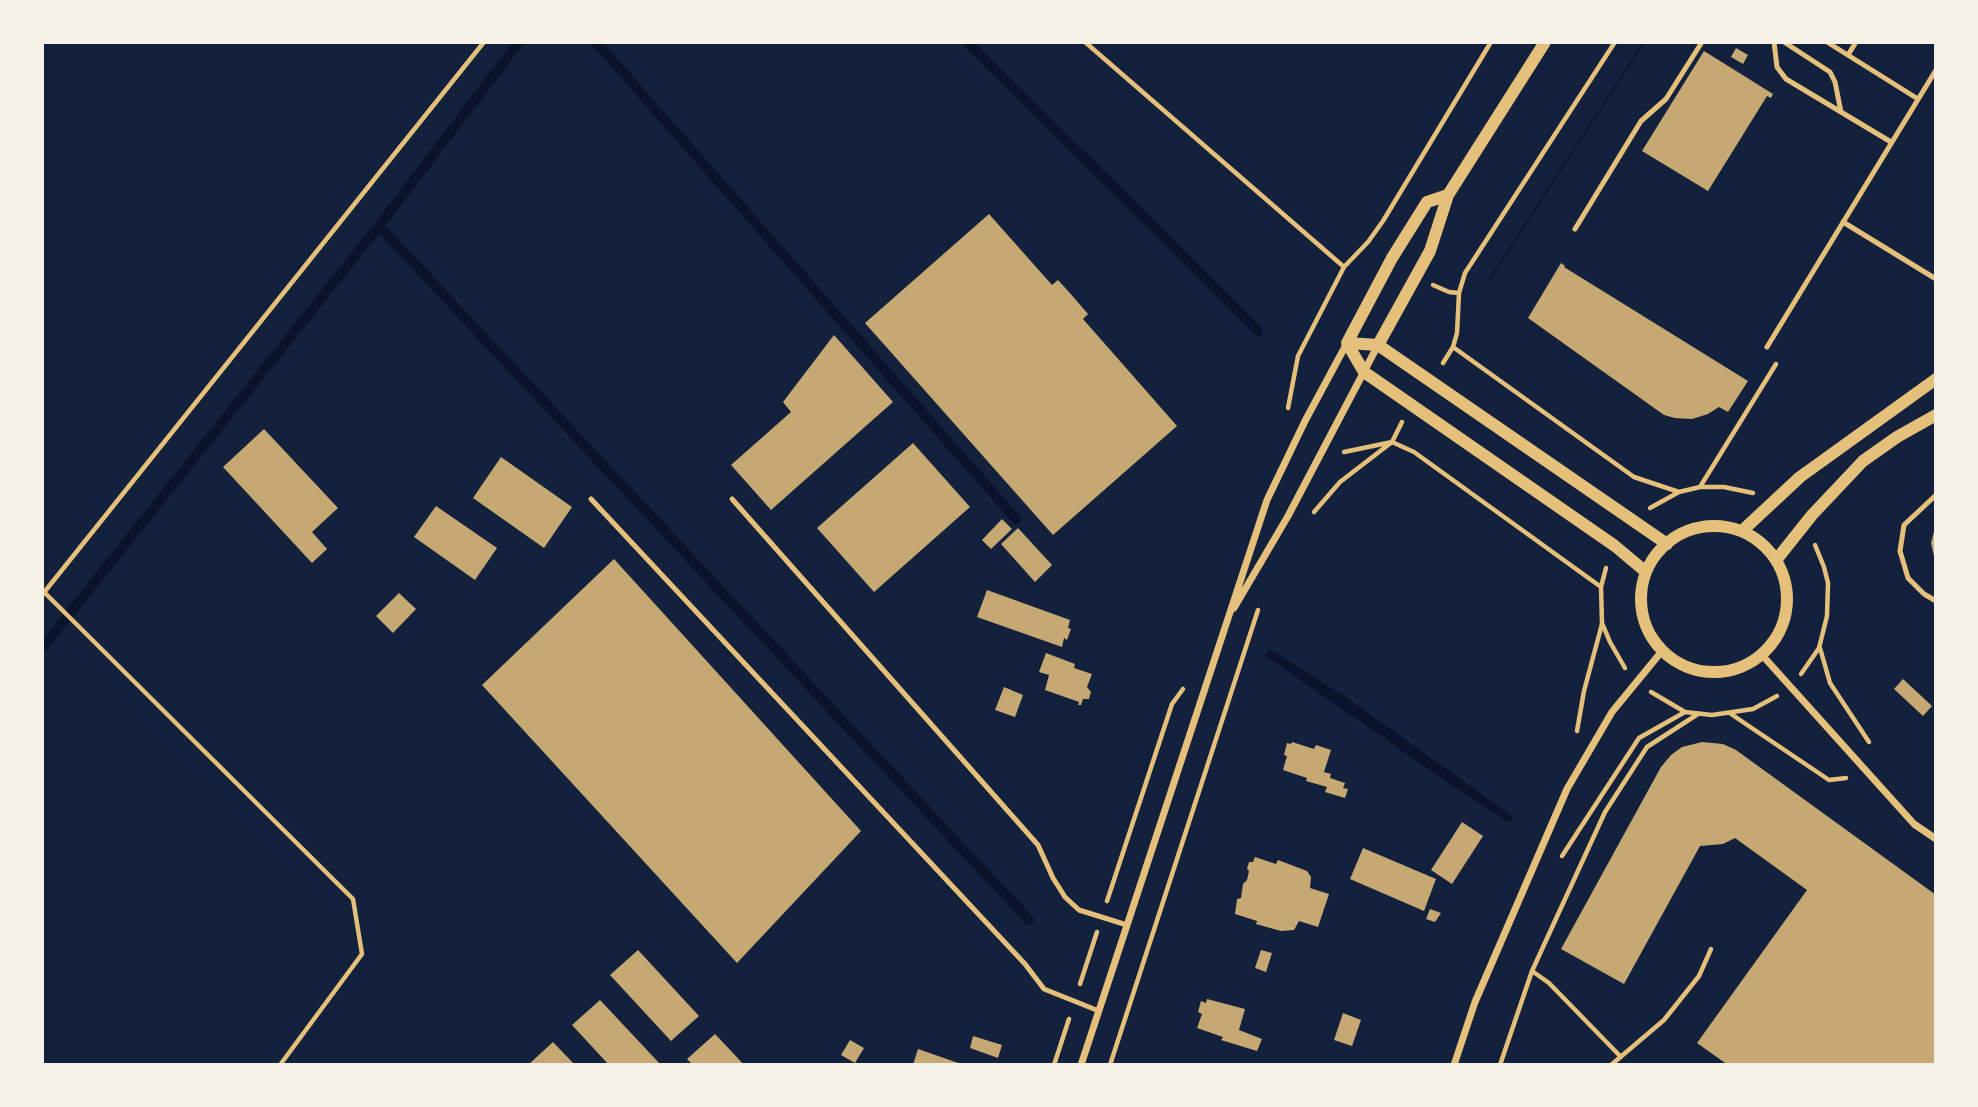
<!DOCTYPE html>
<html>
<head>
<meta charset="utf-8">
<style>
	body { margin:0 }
	#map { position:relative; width:1978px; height:1107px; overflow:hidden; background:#14213d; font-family:Cabin,sans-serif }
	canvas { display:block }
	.frame { position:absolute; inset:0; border:44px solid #f6f1e7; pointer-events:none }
</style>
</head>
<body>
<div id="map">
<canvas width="1978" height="1107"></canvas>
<div class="frame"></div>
</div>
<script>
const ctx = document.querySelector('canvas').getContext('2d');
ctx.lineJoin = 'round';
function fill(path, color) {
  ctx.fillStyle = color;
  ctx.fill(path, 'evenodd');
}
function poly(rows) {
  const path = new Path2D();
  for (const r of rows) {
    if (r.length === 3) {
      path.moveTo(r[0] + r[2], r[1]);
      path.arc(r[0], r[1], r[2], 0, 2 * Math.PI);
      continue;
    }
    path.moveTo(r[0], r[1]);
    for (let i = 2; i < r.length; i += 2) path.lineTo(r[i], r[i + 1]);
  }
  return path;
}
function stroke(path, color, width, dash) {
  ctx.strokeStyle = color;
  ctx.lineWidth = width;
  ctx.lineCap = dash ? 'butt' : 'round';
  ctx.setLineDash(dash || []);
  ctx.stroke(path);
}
const water = poly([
	[1643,42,1645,42,1488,283,1488,280],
	[1268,650,1271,650,1343,695,1511,815,1513,820,1508,822,1447,782,1267,657,1265,656]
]);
const stream = poly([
	[596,42,1016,519],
	[967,42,1258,331],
	[379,226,1029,920],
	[42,648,379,226,519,42]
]);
const building = poly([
	[1736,48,1748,55,1743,64,1731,57],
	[1704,51,1773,94,1771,98,1767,96,1708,191,1642,151],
	[989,214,1052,285,1058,280,1069,292,1088,314,1083,319,1177,426,1053,535,865,323],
	[1561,263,1565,266,1564,267,1748,381,1728,412,1719,407,1708,414,1692,419,1675,418,1664,415,1528,318],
	[834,335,893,402,771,510,731,465,791,412,783,402],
	[264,429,338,508,312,532,327,549,312,563,223,467],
	[913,443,970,507,874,592,817,528],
	[501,457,572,507,544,548,473,498],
	[436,506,497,548,475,580,414,537],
	[1002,519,1012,529,991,549,982,540],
	[1936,524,1936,565,1931,543],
	[1018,528,1052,565,1035,582,1001,544],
	[614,559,861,831,737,963,482,685],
	[987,590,1070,620,1068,628,1071,629,1067,640,1064,638,1062,647,977,617],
	[399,593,416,609,393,633,376,616],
	[1046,653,1075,664,1074,668,1092,674,1087,687,1091,692,1089,699,1083,699,1081,705,1078,705,1079,702,1045,690,1049,675,1039,672],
	[1903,679,1932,706,1923,716,1894,689],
	[1004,687,1023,695,1015,717,995,710],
	[1292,742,1314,749,1316,745,1331,750,1324,772,1331,774,1330,778,1345,783,1343,788,1348,789,1345,798,1325,792,1327,787,1306,781,1307,778,1283,770,1287,756,1284,755,1287,743,1291,744],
	[1702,742,1723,744,1736,750,1936,895,1936,1065,1728,1065,1697,1043,1807,890,1735,838,1723,844,1700,846,1624,984,1561,949,1661,767,1671,755,1682,747],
	[1462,822,1483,836,1452,884,1431,870],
	[1363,848,1436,879,1424,911,1350,879],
	[1255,857,1276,864,1278,860,1307,871,1311,877,1310,888,1329,894,1318,927,1299,921,1294,930,1281,931,1256,924,1257,921,1235,914,1237,899,1241,898,1243,884,1247,880,1249,871,1247,869,1249,862,1253,862],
	[1430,909,1441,913,1435,922,1426,919],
	[638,950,699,1016,671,1041,610,975],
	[1261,950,1272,953,1266,972,1255,968],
	[1207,999,1245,1009,1239,1030,1262,1039,1257,1051,1221,1040,1223,1037,1197,1028,1202,1014,1198,1012,1201,1001,1206,1003],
	[600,1000,661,1065,609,1065,572,1025],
	[1343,1013,1361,1020,1352,1046,1334,1040],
	[715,1034,733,1053,744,1065,693,1065,687,1059],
	[973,1036,1002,1045,998,1058,970,1048],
	[850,1040,864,1048,855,1063,841,1055],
	[553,1042,575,1065,528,1065],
	[918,1049,964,1065,913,1065]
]);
const path = poly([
	[1085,42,1344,267],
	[1433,285,1449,292,1459,293],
	[1453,347,1634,477,1679,492,1700,487,1724,487,1753,493],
	[1443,363,1453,347,1457,333,1459,293,1465,273,1615,42],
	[1288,408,1298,356,1344,267,1368,242,1383,221,1491,42],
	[1344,452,1392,442,1414,452,1601,587],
	[1700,487,1776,364],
	[1650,508,1679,492],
	[1314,512,1340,482,1392,442,1402,422],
	[1606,568,1601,587,1602,623,1610,642,1625,668],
	[44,592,353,899,362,954,280,1065],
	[42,595,484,42],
	[1820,648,1830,683,1869,742],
	[1801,674,1819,648,1827,616,1828,583,1824,567,1815,545],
	[1651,692,1685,712,1712,715,1753,709,1777,696],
	[1731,714,1829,780,1846,778],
	[1577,731,1584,691,1602,624],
	[1562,856,1639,738,1685,712],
	[1107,901,1172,704,1183,689],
	[1532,971,1549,983,1621,1057],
	[1080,984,1097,932],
	[1054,1065,1069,1019],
	[1110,1065,1258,610],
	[1500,1065,1532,971,1605,812,1647,747,1698,714],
	[1611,1065,1664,1020,1699,976,1711,949]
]);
const service = poly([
	[1774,42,1777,67,1786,79,1891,142],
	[1784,42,1830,72,1835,82,1841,112],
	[1827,42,1918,99],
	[1848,55,1856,42],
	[1843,222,1936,279],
	[1575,229,1641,121,1666,99,1702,42],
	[1767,347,1936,70],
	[1936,495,1904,525,1900,551,1908,578,1924,594,1936,601],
	[591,499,1025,964,1044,989,1099,1011],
	[732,499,1038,845,1053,878,1065,897,1079,910,1127,925]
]);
const minor = poly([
	[1234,608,1288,516,1378,345],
	[1762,655,1914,824,1936,839],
	[1081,1065,1267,500,1305,421,1347,343],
	[1454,1065,1475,1002,1567,789,1612,712,1662,651]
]);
const tertiary = poly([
	[1448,195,1427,202,1392,258,1347,343,1364,372,1615,546,1646,572],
	[1347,343,1378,345,1667,544],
	[1378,345,1430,251,1448,195,1545,42],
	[1714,599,73],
	[1742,531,1800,477,1936,379],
	[1777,559,1812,515,1863,461,1897,437,1936,415]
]);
fill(water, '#0b132b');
stroke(stream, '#0b132b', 10);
fill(building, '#c6a872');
stroke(path, '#e5c07b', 4.5);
stroke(service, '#e5c07b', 5);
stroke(minor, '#e5c07b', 7);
stroke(tertiary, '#e5c07b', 12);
</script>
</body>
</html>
